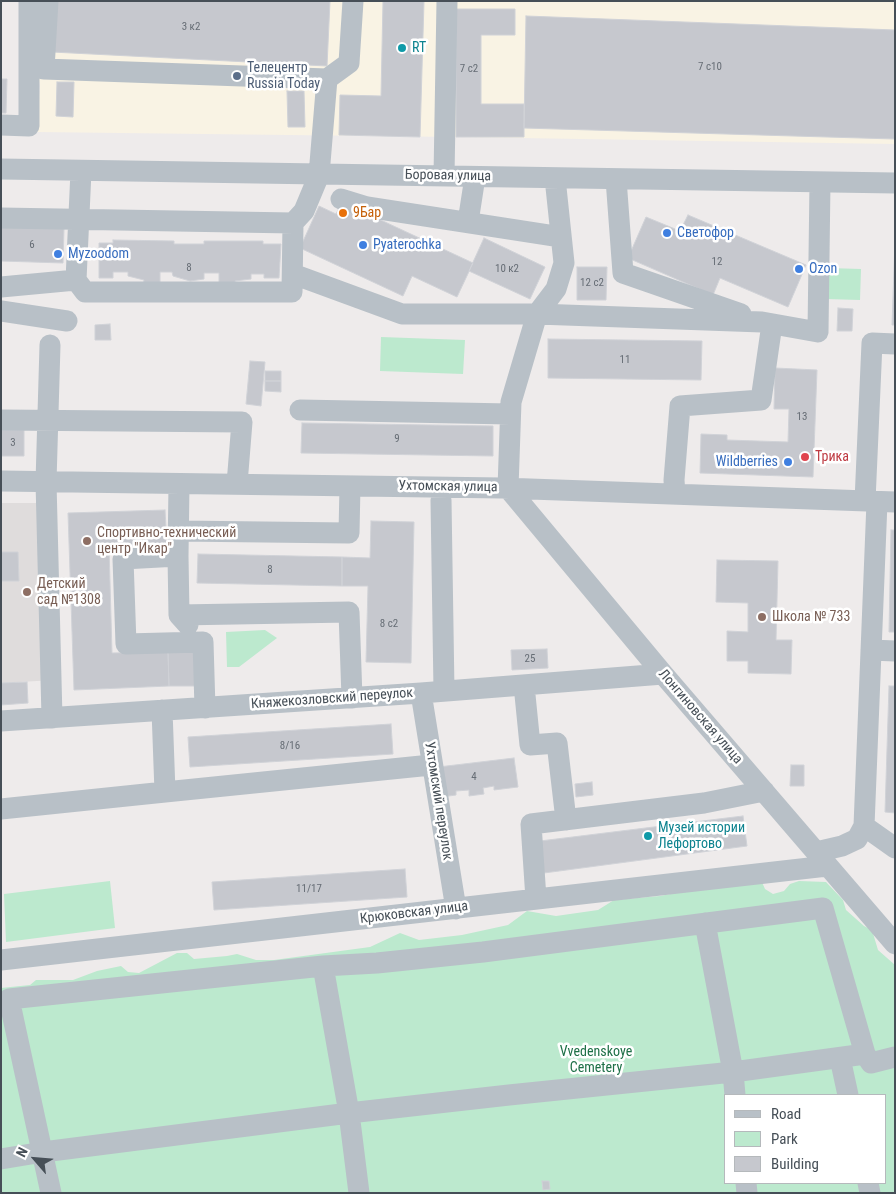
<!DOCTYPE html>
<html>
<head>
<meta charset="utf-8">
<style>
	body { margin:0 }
	#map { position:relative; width:896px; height:1194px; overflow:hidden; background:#eeebeb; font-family:"Roboto Condensed",sans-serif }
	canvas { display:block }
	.frame { position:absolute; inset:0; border:2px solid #464f57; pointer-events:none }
	.legend { position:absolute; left:724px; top:1094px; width:162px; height:90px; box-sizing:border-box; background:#fff; border:1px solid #b5b9bc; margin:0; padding:6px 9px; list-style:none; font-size:15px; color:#464f57 }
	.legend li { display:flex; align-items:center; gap:10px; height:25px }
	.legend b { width:25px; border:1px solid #b5b9bc }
	.north { position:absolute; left:10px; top:1134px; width:50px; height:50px; -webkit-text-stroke:4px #fff; paint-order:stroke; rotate:297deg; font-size:14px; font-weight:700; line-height:20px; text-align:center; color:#464f57 }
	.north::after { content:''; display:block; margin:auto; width:18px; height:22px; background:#464f57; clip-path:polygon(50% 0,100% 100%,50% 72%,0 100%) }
</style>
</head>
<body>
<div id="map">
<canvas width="896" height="1194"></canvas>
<div class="frame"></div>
<ul class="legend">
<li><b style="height:6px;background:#b8c0c7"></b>Road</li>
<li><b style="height:14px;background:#bce9ce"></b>Park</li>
<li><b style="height:14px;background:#c6c8ce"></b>Building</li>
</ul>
<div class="north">N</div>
</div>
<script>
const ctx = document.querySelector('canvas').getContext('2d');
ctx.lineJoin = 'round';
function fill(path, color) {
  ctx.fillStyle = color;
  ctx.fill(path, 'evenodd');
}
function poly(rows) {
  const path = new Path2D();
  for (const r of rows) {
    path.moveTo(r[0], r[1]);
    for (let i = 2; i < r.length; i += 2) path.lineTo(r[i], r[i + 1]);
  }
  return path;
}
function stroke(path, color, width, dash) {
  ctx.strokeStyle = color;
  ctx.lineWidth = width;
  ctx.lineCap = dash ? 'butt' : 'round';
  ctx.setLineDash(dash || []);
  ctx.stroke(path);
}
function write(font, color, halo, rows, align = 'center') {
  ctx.font = font + ' "Roboto Condensed",sans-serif';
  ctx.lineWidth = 5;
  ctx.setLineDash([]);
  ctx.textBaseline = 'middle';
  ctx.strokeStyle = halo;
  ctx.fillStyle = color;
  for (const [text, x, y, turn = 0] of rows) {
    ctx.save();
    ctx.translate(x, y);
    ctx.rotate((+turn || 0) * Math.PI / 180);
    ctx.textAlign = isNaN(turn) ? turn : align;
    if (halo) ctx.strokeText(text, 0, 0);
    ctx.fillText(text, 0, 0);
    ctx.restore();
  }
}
const commercial = poly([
	[37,1,895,1,895,144,456,137,37,132,40,85,35,66]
]);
const education = poly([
	[1,503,52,503,55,680,1,683]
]);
const green = poly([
	[828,268,861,269,860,300,826,299],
	[381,337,465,340,463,374,380,371],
	[265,630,277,638,239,667,227,667,226,632],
	[761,880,765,889,773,894,784,891,790,884,799,881,826,882,843,900,846,910,864,926,872,930,878,950,895,965,895,1193,1,1193,1,988,30,985,36,980,73,980,97,971,121,966,128,972,139,973,177,953,187,953,194,959,227,956,237,954,256,960,274,960,370,947,400,933,419,940,462,935,508,925,527,911,556,916,598,910,614,900,660,896,702,888],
	[725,1095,885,1095,885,1183,725,1183],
	[110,881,115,928,6,942,4,894]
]);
const building = poly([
	[54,1,330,1,327,66,52,52,54,1],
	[383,1,424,1,420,137,339,135,340,95,381,96,383,1],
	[456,9,515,9,515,35,481,35,481,104,524,104,524,137,456,137,456,9],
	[526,16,895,30,895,139,524,128,526,16],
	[1,79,7,79,6,113,1,113,1,79],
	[57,82,74,82,73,117,56,116,57,82],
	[287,91,304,91,305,127,288,127,287,91],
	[342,202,473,263,457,297,412,276,403,296,300,248,319,206,336,214,342,202],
	[688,215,806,265,788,307,720,278,713,295,628,258,646,217,680,231,688,215],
	[1,226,64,228,63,263,1,261,1,226],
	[484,238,545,267,530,299,469,271,484,238],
	[113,240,174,241,174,244,204,244,204,241,263,241,263,244,281,244,279,278,264,278,264,274,251,274,251,279,235,281,235,290,219,289,219,273,204,273,204,279,190,281,173,276,172,272,160,272,160,288,143,287,144,280,128,276,128,272,113,272,113,278,99,278,99,243,113,243,113,240],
	[895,242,895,325,892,325,895,242],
	[577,267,607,267,606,300,577,300,577,267],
	[838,308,853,309,852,331,837,331,838,308],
	[110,324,111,340,95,340,95,325,110,324],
	[548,339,702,341,701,380,548,378,548,339],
	[250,361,265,362,261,406,246,404,250,361],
	[775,368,817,370,813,477,700,473,701,434,727,435,727,440,788,442,789,409,774,409,775,368],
	[265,371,281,371,281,381,265,381,265,371],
	[265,381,281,381,281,392,265,391,265,381],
	[302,423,493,426,493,456,301,453,302,423],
	[1,430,24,430,24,456,1,456,1,430],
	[165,510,167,545,109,547,112,653,168,652,169,686,74,690,68,513,165,510],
	[371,521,414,522,411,663,366,662,368,586,342,586,342,557,370,558,371,521],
	[891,530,895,530,895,632,889,632,891,530],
	[1,552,18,552,19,581,1,581,1,552],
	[198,554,342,557,342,586,197,583,198,554],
	[717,560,778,561,776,640,792,640,791,674,748,673,748,661,727,661,727,631,748,632,748,603,716,602,717,560],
	[547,649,548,668,512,670,511,650,547,649],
	[197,651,198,686,169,686,168,652,197,651],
	[27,682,28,703,1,705,1,683,27,682],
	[889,686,895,686,895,813,885,812,889,686],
	[391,724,393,754,190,767,188,737,391,724],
	[514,758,518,787,494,790,494,786,483,788,484,794,469,796,469,790,456,791,456,795,434,798,430,768,514,758],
	[791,765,804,765,804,786,790,786,791,765],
	[592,782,593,795,576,797,575,784,592,782],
	[743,816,747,846,544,873,540,841,743,816],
	[405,869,407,897,214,910,212,882,405,869],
	[542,1181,549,1181,550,1189,543,1190,542,1181]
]);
const minor = poly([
	[48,1,44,69,327,79,349,63,353,1],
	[1,125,29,126,29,1],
	[1,169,895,183],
	[81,171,76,280,85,292,292,292,293,223,304,211,319,175,327,79],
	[444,176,447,1],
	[555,178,564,263,556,289,537,314,511,402,508,488,663,674,895,944],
	[616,179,623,273,741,314],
	[341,199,367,207,561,237],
	[1,218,293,223],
	[468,222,475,177],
	[293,274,402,314,537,314,762,322,818,332,820,182],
	[1,287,76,280],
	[1,311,67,321],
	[50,345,46,482,52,718],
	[300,410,510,414],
	[1,420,242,422,237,484],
	[1,481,502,488,895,502],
	[179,484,178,556,123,559,126,644,203,642,205,708],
	[675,494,674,480,680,406,761,400,772,324],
	[441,500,444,691],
	[865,501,872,343,895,344],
	[178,531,349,533,350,486],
	[178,556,179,615,188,625],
	[179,615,349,612,352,698],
	[871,650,895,651],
	[524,685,530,745,557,743,566,820],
	[421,693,456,909],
	[162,710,165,792,431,765],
	[1,721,421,693,663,674],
	[1,809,165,792],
	[864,826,895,848],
	[816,852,842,846,857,839,864,826,877,502],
	[536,899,531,824,704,803,764,791],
	[705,923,733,1072,735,1095],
	[1,960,827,866],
	[323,966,349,1113,359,1193],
	[840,1058,848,1095],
	[1,1159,43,1152,349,1113,509,1095,733,1072,865,1054],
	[746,1183,747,1193],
	[868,1183,870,1193],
	[51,1193,9,999,323,966,377,963,483,952,823,908,865,1054,871,1063,895,1057]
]);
const markers = [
	[402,48,5,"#0f9aa8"],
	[237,76,5,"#5c6f8a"],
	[343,213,5,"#e8710a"],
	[667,233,5,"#3f7fe0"],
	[363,245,5,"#3f7fe0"],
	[58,254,5,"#3f7fe0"],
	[799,269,5,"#3f7fe0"],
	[805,457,5,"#e0444e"],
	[788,462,5,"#3f7fe0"],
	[87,541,5,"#8d6e63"],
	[27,592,5,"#8d6e63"],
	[762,617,5,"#8d6e63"],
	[648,836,5,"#0f9aa8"]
];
const numberNames = [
	["3 к2",191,27],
	["7 с10",710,67],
	["7 с2",469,69],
	["6",32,245],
	["12",717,262],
	["8",189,268],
	["10 к2",507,269],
	["12 с2",592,283],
	["11",625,360],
	["13",802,417],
	["9",397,439],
	["3",13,443],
	["8",270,570],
	["8 с2",389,624],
	["25",530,659],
	["8/16",290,746],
	["4",474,777],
	["11/17",309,889]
];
const cultureNames = [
	["RT",412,48],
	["Музей истории",658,828],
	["Лефортово",658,844]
];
const serviceNames = [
	["Телецентр",247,68],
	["Russia Today",247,84]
];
const streetNames = [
	["Боровая улица",448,176,1],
	["Ухтомская улица",448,487,1],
	["Княжекозловский переулок",332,699,-4],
	["Лонгиновская улица",700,717,49],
	["Ухтомский переулок",438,801,81],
	["Крюковская улица",414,913,-7]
];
const foodNames = [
	["9Бар",353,213]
];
const shopNames = [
	["Светофор",677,233],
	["Pyaterochka",373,245],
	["Myzoodom",68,254],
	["Ozon",809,269],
	["Wildberries",778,462,"right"]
];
const healthNames = [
	["Трика",815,457]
];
const educationNames = [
	["Спортивно-технический",97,533],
	["центр \"Икар\"",97,549],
	["Детский",37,584],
	["сад №1308",37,600],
	["Школа № 733",772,617]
];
const parkNames = [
	["Vvedenskoye",596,1052],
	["Cemetery",596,1068]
];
fill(commercial, '#f9f3e4');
fill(education, '#dfdcdc');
fill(green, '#bce9ce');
fill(building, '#c6c8ce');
stroke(building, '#d0d2d7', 1);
stroke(minor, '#b8c0c7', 21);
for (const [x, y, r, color] of markers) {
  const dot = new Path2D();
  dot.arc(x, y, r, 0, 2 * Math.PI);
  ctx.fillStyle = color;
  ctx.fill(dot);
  stroke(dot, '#fff', 2);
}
write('11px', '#666d75', null, numberNames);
write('14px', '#0d838f', '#fff', cultureNames, 'left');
write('14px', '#4e5e75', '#fff', serviceNames, 'left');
write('14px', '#464f57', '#fff', streetNames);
write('14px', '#c56008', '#fff', foodNames, 'left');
write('14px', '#366cbe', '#fff', shopNames, 'left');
write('14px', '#be3a42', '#fff', healthNames, 'left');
write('14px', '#785e54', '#fff', educationNames, 'left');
write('14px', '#1e7047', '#fff', parkNames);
</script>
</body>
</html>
